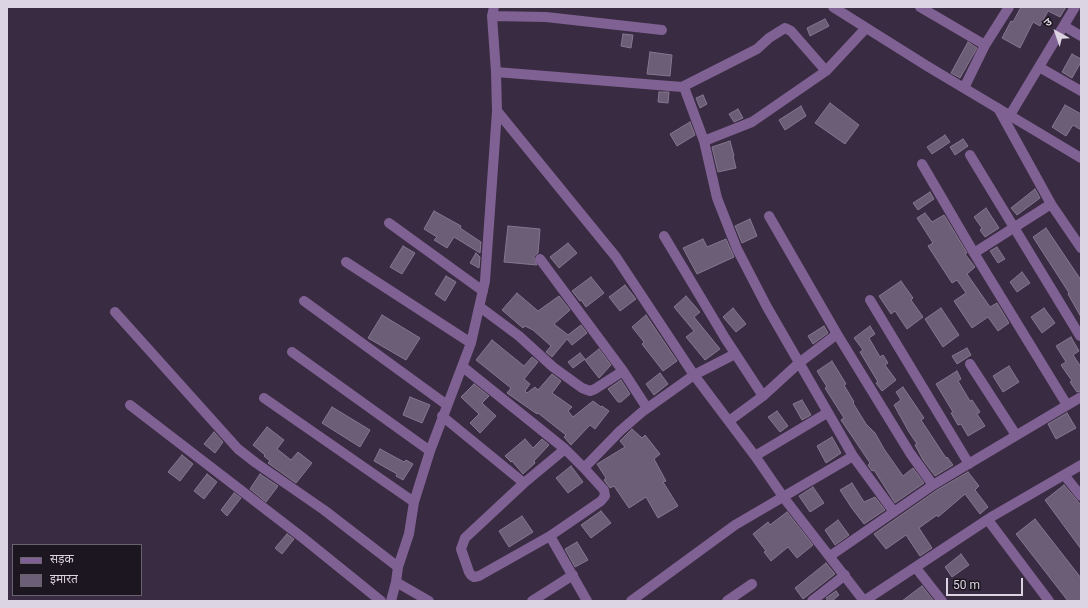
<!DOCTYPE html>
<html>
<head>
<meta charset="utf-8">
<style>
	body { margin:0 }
	#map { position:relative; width:1088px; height:608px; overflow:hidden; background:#392b41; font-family:Roboto,"Noto Sans Devanagari",sans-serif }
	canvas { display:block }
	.frame { position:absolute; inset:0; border:8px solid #dcd4e2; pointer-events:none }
	.legend { position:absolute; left:12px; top:544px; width:130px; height:52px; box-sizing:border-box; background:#1c1620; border:1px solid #69626e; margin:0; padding:5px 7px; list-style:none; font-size:12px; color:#dcd4e2 }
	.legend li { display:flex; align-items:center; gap:8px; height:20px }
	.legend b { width:20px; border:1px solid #69626e }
	.north { position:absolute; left:1036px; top:12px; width:40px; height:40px; -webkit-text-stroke:3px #1c1620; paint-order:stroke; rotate:320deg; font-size:11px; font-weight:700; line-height:16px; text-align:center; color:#dcd4e2 }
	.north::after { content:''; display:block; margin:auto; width:14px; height:18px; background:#dcd4e2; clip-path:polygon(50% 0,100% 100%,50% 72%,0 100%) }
	.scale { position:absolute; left:946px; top:578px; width:77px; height:18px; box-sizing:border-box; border:2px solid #dcd4e2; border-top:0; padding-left:5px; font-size:12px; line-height:14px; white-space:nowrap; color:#dcd4e2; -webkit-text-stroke:3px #1c1620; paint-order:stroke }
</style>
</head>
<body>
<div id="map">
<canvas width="1088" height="608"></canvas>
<div class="frame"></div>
<ul class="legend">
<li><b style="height:5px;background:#806193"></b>सड़क</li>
<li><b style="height:11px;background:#6d5e77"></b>इमारत</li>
</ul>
<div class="north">उ</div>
<div class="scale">50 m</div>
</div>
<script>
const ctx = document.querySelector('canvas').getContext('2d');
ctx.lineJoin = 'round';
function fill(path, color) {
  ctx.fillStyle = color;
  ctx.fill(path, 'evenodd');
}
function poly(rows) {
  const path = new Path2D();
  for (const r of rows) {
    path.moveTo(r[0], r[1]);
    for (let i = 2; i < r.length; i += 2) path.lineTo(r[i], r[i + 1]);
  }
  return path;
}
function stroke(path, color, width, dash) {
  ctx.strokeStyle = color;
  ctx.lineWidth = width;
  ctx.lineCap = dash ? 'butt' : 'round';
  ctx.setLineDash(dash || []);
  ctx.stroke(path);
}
const building = poly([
	[1021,7,1066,7,1060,17,1048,11,1040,26,1033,22,1020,48,1002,38,1011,21,1013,22,1021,7],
	[825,19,829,26,810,36,807,28,825,19],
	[623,34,633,35,631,48,621,46,623,34],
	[968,42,977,48,960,78,951,73,968,42],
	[650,52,672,55,670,76,647,74,650,52],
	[1072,54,1081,59,1081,62,1072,78,1062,72,1072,54],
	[659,92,669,92,668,103,658,102,659,92],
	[703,95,707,104,700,108,696,98,703,95],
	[830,103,859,125,845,144,815,123,830,103],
	[1065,105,1081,114,1081,130,1073,125,1066,136,1052,127,1065,105],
	[801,106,806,116,785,130,779,120,801,106],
	[738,109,743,118,734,122,729,114,738,109],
	[690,122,695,135,677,146,670,134,690,122],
	[945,135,950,142,932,154,927,147,945,135],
	[963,139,968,146,955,155,950,147,963,139],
	[730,141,734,156,733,156,736,168,718,172,712,147,730,141],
	[1035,189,1040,198,1017,215,1011,208,1035,189],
	[930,192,934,199,918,210,913,203,930,192],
	[986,208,999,228,985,237,980,230,982,228,974,217,986,208],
	[434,211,461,226,460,228,481,242,480,253,454,237,447,248,434,240,437,237,424,229,434,211],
	[925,213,932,222,944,215,946,218,967,253,965,254,975,267,967,274,990,307,997,303,1009,323,998,331,988,317,972,328,954,301,966,293,957,280,952,283,928,246,933,243,917,218,925,213],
	[750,219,757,236,742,243,735,226,750,219],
	[508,226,540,229,538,253,534,256,534,259,537,265,504,262,508,226],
	[1046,228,1081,280,1081,317,1068,294,1069,293,1064,285,1033,237,1046,228],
	[703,239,707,247,726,239,734,257,697,274,683,248,703,239],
	[568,243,577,253,559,268,550,257,568,243],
	[403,246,415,253,402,274,390,267,403,246],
	[997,247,1005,259,998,263,990,251,997,247],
	[476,253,480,257,479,268,470,263,476,253],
	[1022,272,1030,283,1017,292,1010,282,1022,272],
	[446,276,456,282,445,301,435,294,446,276],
	[591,277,604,293,586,307,581,300,580,301,572,291,591,277],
	[901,281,913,298,911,300,923,317,907,329,895,311,891,314,879,296,901,281],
	[625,285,636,299,620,311,609,297,625,285],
	[517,293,538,311,559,296,570,310,554,324,568,335,581,325,587,333,572,345,567,339,552,357,546,352,551,346,533,330,525,326,523,328,502,310,517,293],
	[686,296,700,312,694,317,720,349,705,360,686,337,694,331,674,307,686,296],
	[733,308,746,324,736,332,723,317,733,308],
	[941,308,959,335,943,347,925,319,941,308],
	[1044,308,1055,323,1042,333,1031,317,1044,308],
	[382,315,420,338,406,360,368,338,382,315],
	[646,315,677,361,663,371,642,344,644,342,632,327,646,315],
	[824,326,828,333,813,344,808,336,824,326],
	[870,326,875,334,869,338,880,357,883,355,888,363,885,365,896,380,882,391,876,383,878,382,860,352,863,350,854,338,870,326],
	[1071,337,1079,351,1073,355,1081,367,1081,391,1077,392,1070,382,1072,381,1061,365,1066,362,1056,346,1071,337],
	[492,340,524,366,532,357,538,362,524,379,530,384,525,391,527,393,535,387,538,390,552,374,561,381,552,393,572,407,568,411,573,417,593,401,601,407,602,406,609,411,595,429,590,425,571,445,564,437,566,435,538,413,537,414,507,393,511,388,476,360,492,340],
	[967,348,971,355,957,364,952,356,967,348],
	[599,349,611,365,599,378,585,360,599,349],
	[580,353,585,359,573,368,568,362,580,353],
	[832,361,846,384,844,385,854,402,853,403,866,424,875,433,884,449,903,476,913,468,924,483,895,503,874,470,872,471,868,465,870,463,841,420,844,418,825,388,827,387,817,371,832,361],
	[1009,366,1019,382,1003,392,993,376,1009,366],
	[957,371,961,379,958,381,970,401,972,400,980,412,977,414,985,426,968,436,961,424,958,425,951,413,953,412,936,384,957,371],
	[660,373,668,384,654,395,646,384,660,373],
	[621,380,630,394,621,402,618,402,608,389,621,380],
	[474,384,489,396,482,403,496,416,480,433,470,423,479,414,461,397,474,384],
	[903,387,924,418,921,420,946,458,947,457,953,465,935,476,923,460,915,445,917,444,909,432,894,405,901,400,896,392,903,387],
	[410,397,430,405,422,423,403,415,410,397],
	[802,400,811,415,802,420,793,404,802,400],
	[332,407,370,430,360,447,322,423,332,407],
	[777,411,788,426,780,432,768,417,777,411],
	[1067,413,1076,428,1056,439,1048,424,1067,413],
	[267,427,284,440,277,449,291,460,298,452,312,463,296,483,268,463,270,461,264,456,265,455,253,445,267,427],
	[632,429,642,438,645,435,660,454,654,459,666,481,663,482,678,506,658,518,646,497,629,508,614,486,610,488,604,480,606,478,597,464,625,447,620,441,632,429],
	[214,432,223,442,215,453,204,444,214,432],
	[832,437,841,453,826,463,817,446,832,437],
	[525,439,533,448,542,439,549,445,534,461,535,463,523,474,512,461,511,462,505,456,525,439],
	[380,449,404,462,406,460,413,464,403,480,396,476,397,474,374,461,380,449],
	[182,455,193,464,180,481,168,472,182,455],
	[571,466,583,482,568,493,556,478,571,466],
	[968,472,979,486,975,490,988,507,980,514,965,494,938,517,937,515,919,528,932,548,920,556,906,535,886,549,874,534,937,490,968,472],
	[207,474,217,482,204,499,194,491,207,474],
	[260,474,278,486,266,502,250,489,260,474],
	[852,483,864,502,875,497,885,510,864,524,851,507,840,490,852,483],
	[1064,485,1081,505,1081,549,1045,500,1064,485],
	[813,487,824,503,810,512,799,496,813,487],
	[234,493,241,498,227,516,221,510,234,493],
	[601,511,611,523,591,538,581,525,601,511],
	[787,512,813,545,797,558,788,547,771,561,764,552,766,551,753,534,768,522,770,525,787,512],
	[522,516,533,532,509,547,499,531,522,516],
	[1035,519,1081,578,1081,601,1068,601,1016,534,1035,519],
	[838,520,849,535,835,545,825,530,838,520],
	[287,534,294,539,282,554,275,548,287,534],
	[577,542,588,560,575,567,565,549,577,542],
	[961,554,969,565,952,577,945,567,961,554],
	[826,563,835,574,803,599,795,588,826,563],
	[922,586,934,601,902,601,922,586],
	[836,591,839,595,832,601,828,601,826,598,836,591]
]);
const minor = poly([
	[833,7,927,66,1081,158],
	[920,7,985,45],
	[492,16,546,17,662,30],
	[1064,26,1081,36],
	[1039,67,1081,91],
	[496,72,682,87,757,49,769,38,785,28,791,31,826,71],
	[684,87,704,141,717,198,737,249,767,307,853,456,894,512],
	[964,88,985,45,1009,7],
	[998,108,1051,204],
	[497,111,616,257,694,375,755,456,784,498,864,601,993,516,1081,465],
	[1010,115,1075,7],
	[704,141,752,122,826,71,866,28],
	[970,155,1080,336],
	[922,164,974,253,1067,405],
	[769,216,837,334,910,453,933,485],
	[389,223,483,291],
	[664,236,725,338,763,396],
	[974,253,1051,204,1081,248],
	[540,259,623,371,647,408],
	[346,262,471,343],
	[870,300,969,464],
	[304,301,447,405],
	[480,307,519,336,553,367,582,388,590,391,595,389,623,371],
	[115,312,238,449,256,463,324,510,398,567],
	[292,352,430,451],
	[970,364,1016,435],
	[463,367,565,449,584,468,604,490,605,496,601,501,550,536,479,576,474,577,471,575,469,572,461,549,465,538,524,483,565,449],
	[264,398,414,502],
	[130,405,303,538,381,601],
	[442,416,524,483],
	[729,421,763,396,799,363,837,334],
	[755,456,827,413],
	[584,468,620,431,642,412,694,375,735,354],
	[1065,476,1081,496],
	[988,520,1049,601],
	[550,536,587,601],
	[830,556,933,485,1081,397],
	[916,568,942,601],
	[396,582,429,601],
	[391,601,396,582,398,567,409,534,414,502,430,451,471,343,485,281,497,111,496,72,492,16,494,7],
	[532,601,573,575],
	[631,601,735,525,853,456],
	[727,601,752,584],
	[812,601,845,575]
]);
fill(building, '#6d5e77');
stroke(building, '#867690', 1);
stroke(minor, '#806193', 10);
</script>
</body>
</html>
